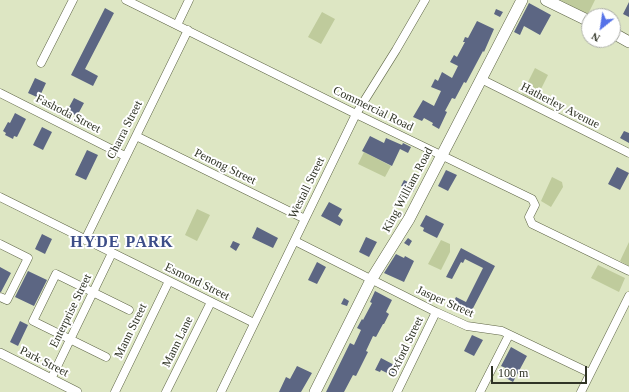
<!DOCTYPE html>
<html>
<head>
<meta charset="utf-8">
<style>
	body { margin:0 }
	#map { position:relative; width:629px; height:392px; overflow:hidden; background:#dde6c3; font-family:Georgia,serif }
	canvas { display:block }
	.north { position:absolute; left:581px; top:8px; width:40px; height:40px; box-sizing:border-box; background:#fff; border:1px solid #acaea8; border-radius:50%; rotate:210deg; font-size:11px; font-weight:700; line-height:16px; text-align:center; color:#303426 }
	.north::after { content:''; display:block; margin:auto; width:14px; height:18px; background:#5572e8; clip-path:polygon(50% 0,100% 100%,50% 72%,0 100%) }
	.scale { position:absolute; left:491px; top:366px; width:96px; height:18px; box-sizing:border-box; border:2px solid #303426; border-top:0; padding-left:5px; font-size:12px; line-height:14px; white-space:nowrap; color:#303426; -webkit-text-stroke:3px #fff; paint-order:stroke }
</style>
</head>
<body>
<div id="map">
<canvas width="629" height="392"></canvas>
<div class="north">N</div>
<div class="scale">100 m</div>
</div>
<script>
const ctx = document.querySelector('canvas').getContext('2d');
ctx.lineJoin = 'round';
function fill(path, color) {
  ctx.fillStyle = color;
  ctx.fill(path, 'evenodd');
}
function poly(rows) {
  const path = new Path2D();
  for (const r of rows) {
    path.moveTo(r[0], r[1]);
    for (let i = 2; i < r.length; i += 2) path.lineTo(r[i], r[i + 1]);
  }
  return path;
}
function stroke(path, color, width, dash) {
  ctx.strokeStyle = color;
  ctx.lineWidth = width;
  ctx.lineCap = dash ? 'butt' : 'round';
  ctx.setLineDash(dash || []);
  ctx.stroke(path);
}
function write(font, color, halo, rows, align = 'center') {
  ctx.font = font + ' Georgia,serif';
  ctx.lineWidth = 4;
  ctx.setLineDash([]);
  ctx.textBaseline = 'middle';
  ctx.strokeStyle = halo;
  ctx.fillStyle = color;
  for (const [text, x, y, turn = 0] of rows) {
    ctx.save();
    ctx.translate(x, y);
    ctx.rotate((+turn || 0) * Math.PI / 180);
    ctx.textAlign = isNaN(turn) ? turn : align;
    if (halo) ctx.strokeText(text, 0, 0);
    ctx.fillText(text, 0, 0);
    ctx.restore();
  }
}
const green = poly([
	[560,0,595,0,588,14],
	[322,12,335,19,321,44,308,37],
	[535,68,548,75,535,101,522,94],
	[364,152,391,166,385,177,358,164],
	[552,177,562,182,563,187,551,207,541,201],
	[197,209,210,215,197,241,185,235],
	[441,240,450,244,450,252,441,270,428,264],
	[629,242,629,266,620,261],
	[598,265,625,278,619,292,591,278]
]);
const building = poly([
	[629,2,629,17,623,14],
	[529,3,551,15,540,35,524,26,520,35,514,32],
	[105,8,114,13,85,69,98,76,93,86,71,75],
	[496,9,503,12,500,17,494,14],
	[477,21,494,29,484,52,483,51,466,83,464,82,455,99,452,98,445,111,447,112,439,129,432,125,433,123,424,118,422,121,413,117,423,100,434,106,441,91,431,87,435,79,438,81,442,72,452,78,458,66,450,62,454,55,457,57,465,42,463,42,465,37,468,38],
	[35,78,46,83,39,98,28,93],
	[74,98,84,103,77,116,67,111],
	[15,113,26,119,17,137,14,136,13,139,5,135,6,133,3,131,8,122,10,123],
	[42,127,52,132,43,150,33,145],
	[624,131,629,133,629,143,620,138],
	[370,136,384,143,386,138,402,145,403,143,411,147,408,153,400,149,392,166,362,151],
	[87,150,98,155,86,180,75,175],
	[617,167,629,173,620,190,608,184],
	[446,170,457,175,448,191,438,186],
	[404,180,416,186,413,192,401,186],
	[329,202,342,209,338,216,343,220,340,226,321,216],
	[426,215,444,224,437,238,423,231,424,228,420,226],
	[257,227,278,238,273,248,252,238],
	[42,234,52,239,45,254,35,249],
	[366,237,377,242,369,257,359,252],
	[408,238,412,241,409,246,404,243],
	[233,241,240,244,236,251,230,247],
	[461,248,495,266,470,314,452,305,456,297,466,302,483,268,465,259,463,263,461,262,452,279,446,277],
	[396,254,404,258,405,256,414,261,404,282,384,273],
	[317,262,326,267,317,284,308,280],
	[0,267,11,273,1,292,0,292],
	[28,271,47,280,34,306,15,297],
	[375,291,392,300,386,312,389,314,384,324,383,324,376,337,373,336,366,351,368,352,356,376,353,375,344,392,326,392,350,343,354,345,361,330,357,328,362,319,363,320,372,303,370,302],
	[344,298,349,301,347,306,341,304],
	[20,321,28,325,18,346,10,342],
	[472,335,483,340,474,356,464,351],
	[511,347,527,356,513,382,504,377,508,369,501,366],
	[381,358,400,368,395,377,381,370,380,372,375,370],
	[297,366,312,373,301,392,279,392,286,377,290,379]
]);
const minor = poly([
	[126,0,360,116,532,199,535,205,529,217,532,224,629,271],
	[177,25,189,0],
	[41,63,73,0],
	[481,79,629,153],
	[0,93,125,156],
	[136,136,305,219],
	[0,197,254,323],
	[85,240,188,30],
	[295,241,436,312,467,326,502,331,590,373],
	[0,244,28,258,7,300,0,297],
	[106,357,33,321,56,274,129,310],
	[51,379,112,253],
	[115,392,169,281],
	[166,392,211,302],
	[221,392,356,114,396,50,425,0],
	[397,392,436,312],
	[480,392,509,335],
	[581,392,629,296]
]);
const tertiary = poly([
	[0,353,77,392]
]);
const secondary = poly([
	[546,0,589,21],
	[613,33,629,42],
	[315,392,371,280,409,219,522,0]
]);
const streetNames = [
	["Hatherley Avenue",560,106,27],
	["Commercial Road",373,109,26],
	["Fashoda Street",68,114,27],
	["Charra Street",125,130,-63],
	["Penong Street",225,167,26],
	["Westall Street",307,188,-64],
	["King William Road",408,190,-62],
	["Esmond Street",197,282,26],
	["Jasper Street",445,302,24],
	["Enterprise Street",71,311,-64],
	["Mann Street",131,331,-64],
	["Mann Lane",178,342,-64],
	["Oxford Street",406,347,-64],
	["Park Street",44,362,27]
];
const districtNames = [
	["HYDE PARK",122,243]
];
fill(green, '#bfcb9c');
fill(building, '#5c6683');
stroke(minor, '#5d6445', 9);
stroke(tertiary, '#5d6445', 10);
stroke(secondary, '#5d6445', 12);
stroke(minor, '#fff', 8);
stroke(tertiary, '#fff', 9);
stroke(secondary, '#fff', 11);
write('12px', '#303426', '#fff', streetNames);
ctx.letterSpacing = '1px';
write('bold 16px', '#3c4d88', '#fff', districtNames);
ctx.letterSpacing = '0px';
</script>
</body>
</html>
